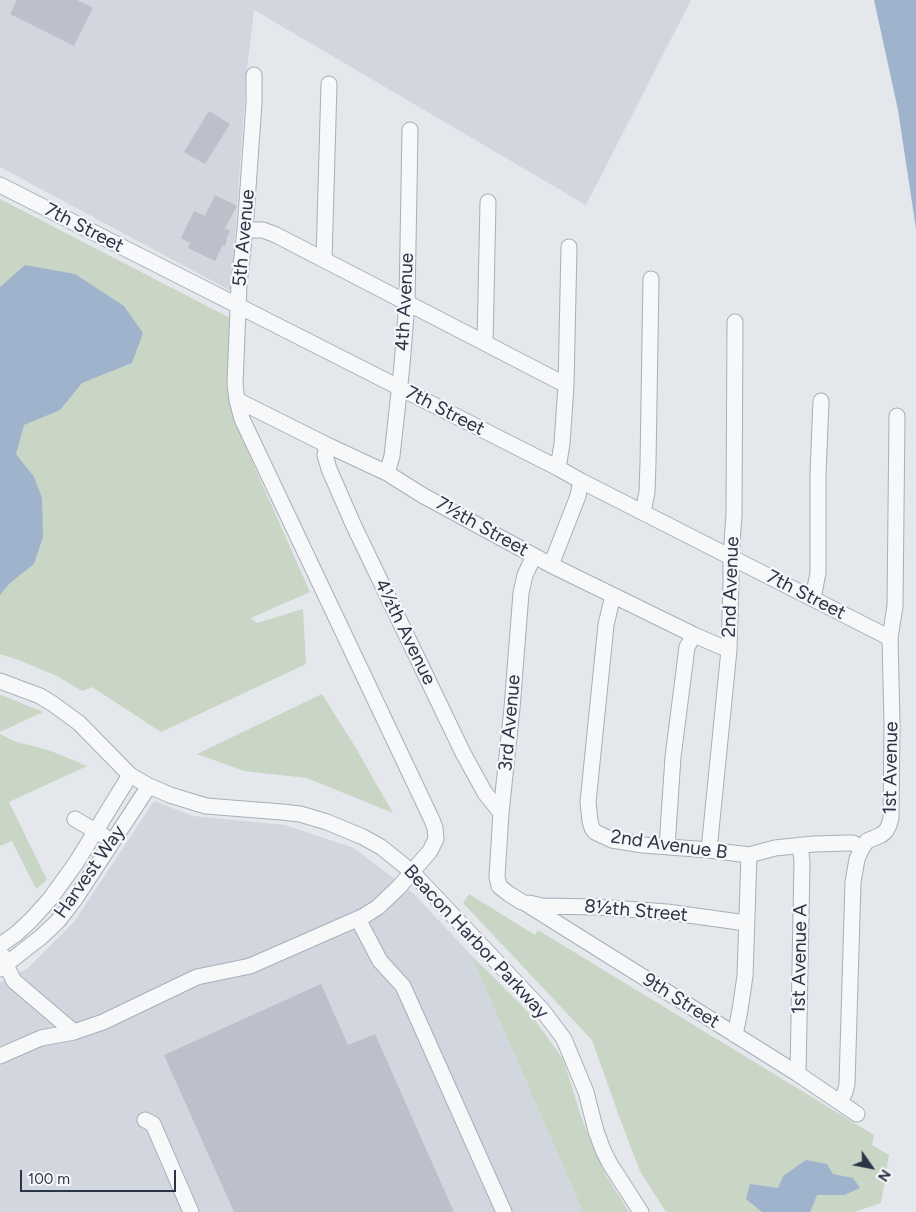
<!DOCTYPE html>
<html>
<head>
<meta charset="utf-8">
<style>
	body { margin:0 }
	#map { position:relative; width:916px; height:1212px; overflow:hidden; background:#e4e7ec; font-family:Figtree,sans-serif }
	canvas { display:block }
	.north { position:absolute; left:846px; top:1142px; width:50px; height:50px; -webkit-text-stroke:4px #f4f6f9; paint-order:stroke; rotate:123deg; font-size:14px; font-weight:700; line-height:20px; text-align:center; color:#2b3445 }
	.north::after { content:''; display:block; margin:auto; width:18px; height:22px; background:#2b3445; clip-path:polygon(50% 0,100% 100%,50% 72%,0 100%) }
	.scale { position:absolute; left:20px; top:1170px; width:156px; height:22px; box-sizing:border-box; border:2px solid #2b3445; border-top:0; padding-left:6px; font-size:15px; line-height:18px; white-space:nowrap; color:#2b3445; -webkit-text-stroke:4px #f4f6f9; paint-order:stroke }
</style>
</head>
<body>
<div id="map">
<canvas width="916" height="1212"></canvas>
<div class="north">N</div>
<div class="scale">100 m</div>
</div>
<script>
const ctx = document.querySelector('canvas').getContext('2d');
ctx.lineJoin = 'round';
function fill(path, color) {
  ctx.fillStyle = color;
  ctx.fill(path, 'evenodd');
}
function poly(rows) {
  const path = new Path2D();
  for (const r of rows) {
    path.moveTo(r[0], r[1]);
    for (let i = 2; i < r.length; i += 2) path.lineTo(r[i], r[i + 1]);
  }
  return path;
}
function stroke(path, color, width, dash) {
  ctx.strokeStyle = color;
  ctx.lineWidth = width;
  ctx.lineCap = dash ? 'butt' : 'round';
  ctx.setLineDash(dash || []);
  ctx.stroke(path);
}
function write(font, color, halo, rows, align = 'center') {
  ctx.font = font + ' Figtree,sans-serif';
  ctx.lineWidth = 4.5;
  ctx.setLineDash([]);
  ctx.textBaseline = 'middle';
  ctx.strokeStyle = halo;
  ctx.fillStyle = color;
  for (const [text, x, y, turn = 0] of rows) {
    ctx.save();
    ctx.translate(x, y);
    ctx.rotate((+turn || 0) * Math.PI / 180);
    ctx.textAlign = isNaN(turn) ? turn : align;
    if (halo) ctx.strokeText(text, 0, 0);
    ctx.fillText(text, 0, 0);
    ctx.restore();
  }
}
const built = poly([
	[0,0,691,0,586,205,254,10,247,69,231,291,0,167],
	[154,801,193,816,285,825,354,848,414,894,471,955,583,1212,0,1212,0,982,27,969,74,922]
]);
const green = poly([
	[0,199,230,318,229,401,244,443,310,592,251,618,257,623,303,609,306,664,161,732,92,687,82,691,57,676,19,660,0,654],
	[322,694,354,745,393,813,307,778,244,771,197,754],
	[0,695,4,696,43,712,0,732],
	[0,734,14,741,51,751,87,766,9,802,47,880,36,889,12,841,0,846],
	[469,894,535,935,538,930,874,1135,872,1145,889,1155,881,1203,854,1212,666,1212,640,1171,620,1119,592,1040,463,903],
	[471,955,532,1016,563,1059,583,1122,607,1177,629,1212,583,1212]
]);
const water = poly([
	[874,0,916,0,916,229,898,110],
	[25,265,75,274,124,306,143,333,132,363,82,383,60,410,24,425,16,454,34,477,42,498,43,537,34,564,10,583,0,595,0,287],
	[806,1160,827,1164,833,1174,853,1178,860,1188,844,1195,817,1195,810,1212,762,1212,746,1199,750,1184,778,1188,783,1176]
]);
const building = poly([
	[17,0,77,0,93,8,74,46,10,14],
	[209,111,230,124,205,164,184,152],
	[215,195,237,206,225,228,230,231,226,239,227,240,225,246,223,245,215,261,188,248,190,243,181,238,194,211,205,216],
	[321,984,348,1045,375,1034,454,1212,234,1212,164,1055]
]);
const minor = poly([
	[0,185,558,468,581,481,890,638],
	[245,230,263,230,276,235,566,385],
	[324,259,329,84],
	[485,343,488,202],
	[237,400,327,445,387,473,422,495,551,565,694,635,729,650],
	[327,445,325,455,329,469,353,524,463,753,485,793,501,813],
	[558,468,562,444,566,385,569,247],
	[387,473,392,456,402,365,407,302,410,130],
	[643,512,647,492,648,463,651,279],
	[534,556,525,575,521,593,512,708,501,813,497,877,499,886,509,894,522,902,525,903,798,1074,857,1114],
	[551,565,578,496,581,481],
	[613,595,606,625,588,802,590,821,592,828,595,832,612,840,643,845,709,850,749,855,775,848,814,844,848,843,853,843,862,848],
	[813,598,818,573,818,474,821,401],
	[0,681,40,696,53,704,79,723,130,775,149,786,170,795,206,806,282,812,300,814,327,822,363,837,381,847,412,872,543,1011,564,1039,586,1092,596,1131,603,1150,610,1164,641,1212],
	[75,819,104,836],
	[667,847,673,757,687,647,694,635],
	[709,850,729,650,731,582,731,557,734,515,735,322],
	[529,903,542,906,596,907,667,912,746,923],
	[358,919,380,961,403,986,504,1212],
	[0,945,16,934,31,920,50,899,76,863,130,775],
	[3,956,6,965,14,981,74,1032],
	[0,969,41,937,58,921,75,899,149,786],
	[735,1035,740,1010,745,976,749,855],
	[0,1056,41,1038,74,1032,103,1022,197,977,250,966,364,916,378,907,399,887,430,851,436,839,435,828,432,820,242,419,237,400,235,384,239,284,245,230,254,103,254,75],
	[798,1074,802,861,800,845],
	[840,1102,845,1092,847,1084,853,882,857,859,862,848,867,841,881,835,886,831,889,825,891,818,892,724,890,638,895,606,897,416],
	[145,1120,153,1124,191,1212]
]);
const streetNames = [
	["7th Street",84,228,27],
	["5th Avenue",244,238,-85],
	["4th Avenue",405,302,-87],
	["7th Street",445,411,27],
	["7½th Street",482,527,29],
	["2nd Avenue",731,587,-88],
	["7th Street",806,595,27],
	["4½th Avenue",405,632,64],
	["3rd Avenue",510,723,-85],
	["1st Avenue",891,768,-89],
	["2nd Avenue B",669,845,8],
	["Harvest Way",90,872,-55],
	["8½th Street",636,911,5],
	["Beacon Harbor Parkway",476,942,47],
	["1st Avenue A",800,959,-89],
	["9th Street",681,1001,32]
];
fill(built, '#d2d6de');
fill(green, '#c9d6c5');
fill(water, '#9fb4cc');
fill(building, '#bbc0ca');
stroke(minor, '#a9aeb7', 17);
stroke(minor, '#f7f8fa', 15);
write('19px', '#2b3445', '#f4f6f9', streetNames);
</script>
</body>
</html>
